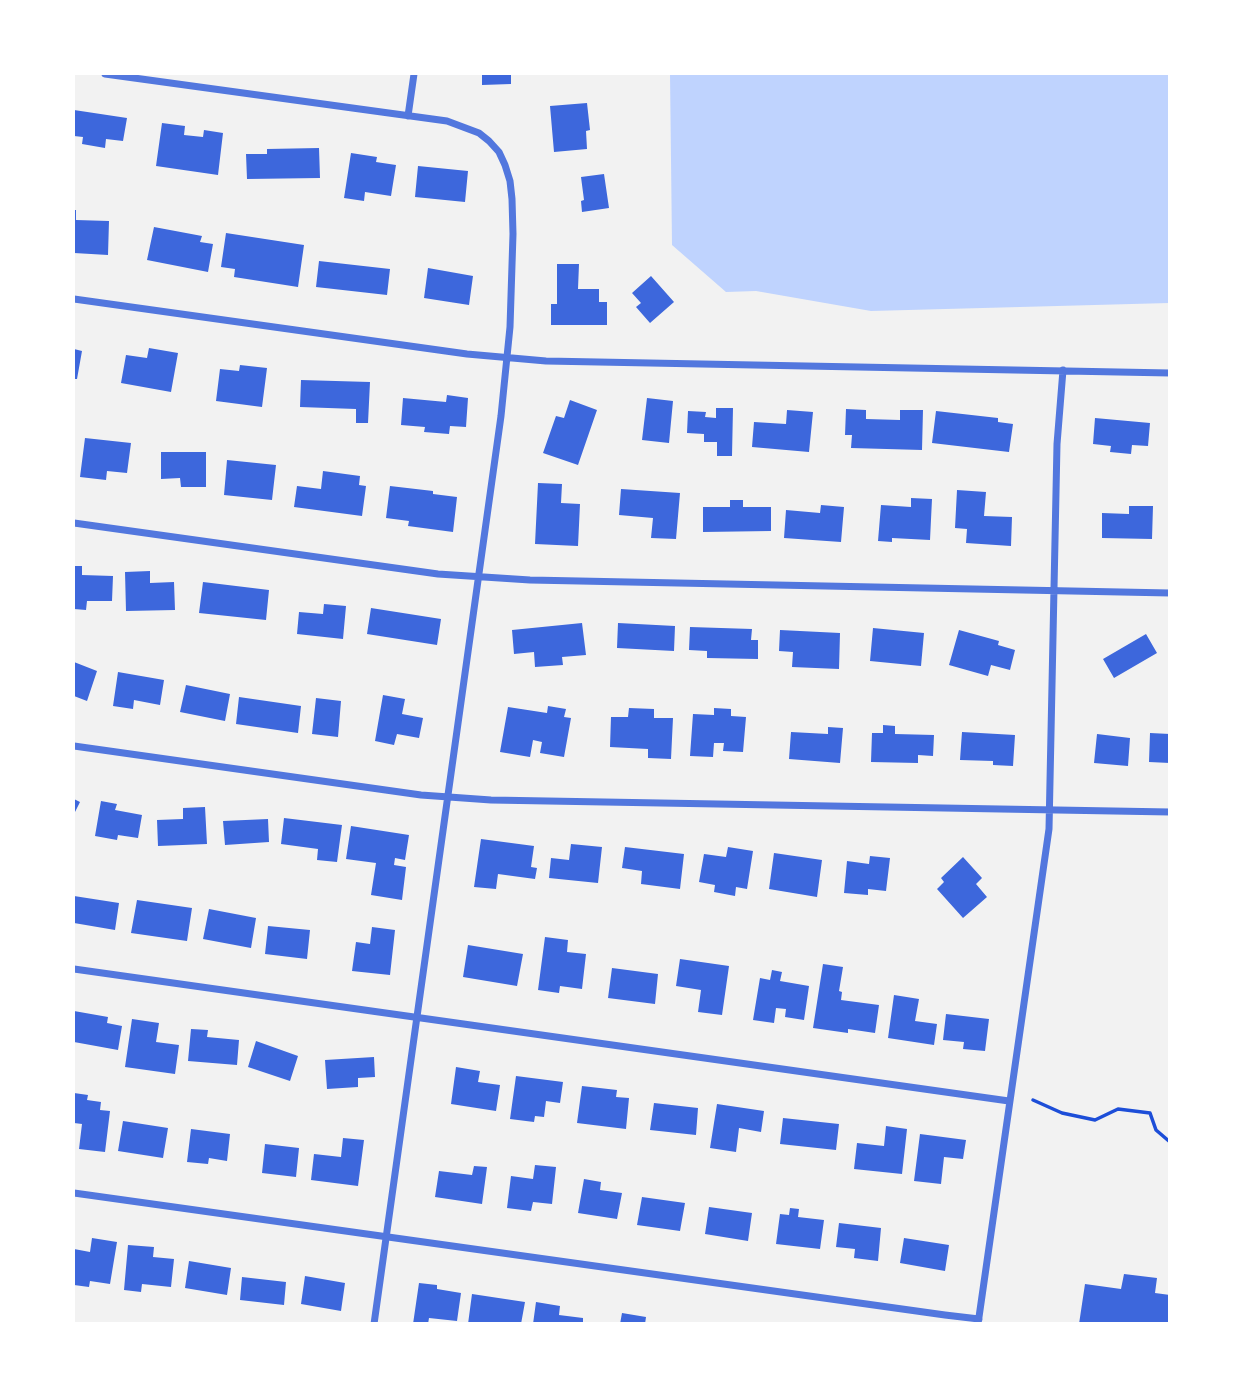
<!DOCTYPE html>
<html>
<head>
<meta charset="utf-8">
<style>
	body { margin:0 }
	#map { position:relative; width:1243px; height:1397px; overflow:hidden; background:#f2f2f2; font-family:"Roboto Condensed",sans-serif }
	canvas { display:block }
	.frame { position:absolute; inset:0; border:75px solid #fff; pointer-events:none }
</style>
</head>
<body>
<div id="map">
<canvas width="1243" height="1397"></canvas>
<div class="frame"></div>
</div>
<script>
const ctx = document.querySelector('canvas').getContext('2d');
ctx.lineJoin = 'round';
function fill(path, color) {
  ctx.fillStyle = color;
  ctx.fill(path, 'evenodd');
}
function poly(rows) {
  const path = new Path2D();
  for (const r of rows) {
    path.moveTo(r[0], r[1]);
    for (let i = 2; i < r.length; i += 2) path.lineTo(r[i], r[i + 1]);
  }
  return path;
}
function stroke(path, color, width, dash) {
  ctx.strokeStyle = color;
  ctx.lineWidth = width;
  ctx.lineCap = dash ? 'butt' : 'round';
  ctx.setLineDash(dash || []);
  ctx.stroke(path);
}
const water = poly([
	[670,74,1169,74,1169,303,871,311,756,291,726,292,672,245]
]);
const building = poly([
	[482,74,511,74,511,84,482,85],
	[587,103,590,130,586,131,587,149,554,152,550,106],
	[74,110,127,118,123,141,106,139,105,148,82,144,83,137,74,136],
	[162,123,185,126,184,135,203,137,204,130,223,133,218,175,156,166],
	[319,148,320,178,247,179,246,154,267,154,267,149],
	[351,153,377,157,376,162,396,165,391,196,365,192,364,201,344,198],
	[418,166,468,171,465,202,415,197],
	[604,174,609,208,582,212,581,201,584,200,581,177],
	[74,210,76,210,76,220,109,221,108,255,74,253],
	[154,227,202,236,200,242,213,244,208,272,147,260],
	[226,233,304,245,298,287,234,277,235,269,221,267],
	[319,261,390,269,387,295,316,287],
	[557,264,579,264,578,289,599,289,599,302,607,302,607,325,551,325,551,304,557,304],
	[428,268,473,276,469,305,424,298],
	[651,276,674,302,650,323,636,307,641,303,632,293],
	[149,348,178,353,171,392,121,383,126,355,147,358],
	[74,349,82,351,77,379,74,379],
	[240,365,267,368,262,407,216,401,220,369,239,371],
	[301,380,370,382,368,423,356,423,356,409,300,407],
	[447,395,468,398,466,427,450,426,449,434,424,432,425,427,401,425,403,398,446,402],
	[647,398,673,401,669,443,642,440],
	[570,400,597,410,578,465,543,453,556,416,564,418],
	[716,408,733,408,732,456,717,456,717,442,704,442,704,434,687,433,688,411,706,412,705,417,716,418],
	[846,409,866,410,866,419,900,420,900,410,923,410,922,450,851,448,852,435,845,435],
	[787,410,813,412,809,452,752,447,754,422,786,424],
	[936,411,998,418,998,422,1013,424,1009,452,932,443],
	[1095,418,1150,423,1148,446,1132,445,1131,454,1110,452,1111,446,1093,444],
	[85,438,131,443,127,473,107,471,106,480,80,477],
	[161,452,206,452,206,487,181,487,180,478,161,479],
	[227,460,276,465,272,500,224,495],
	[323,471,360,476,359,485,366,486,362,516,294,507,297,486,321,489],
	[538,483,562,484,561,503,580,504,578,546,535,544],
	[390,486,433,491,433,494,457,497,453,532,408,526,409,521,386,518],
	[621,489,680,493,676,539,651,538,653,518,619,515],
	[957,490,986,492,984,516,1012,517,1011,546,966,543,967,529,955,528],
	[911,498,932,499,930,540,892,538,892,542,878,541,881,505,911,507],
	[730,500,743,500,743,507,771,507,771,531,703,532,703,507,730,507],
	[821,505,844,507,841,542,784,538,786,510,820,513],
	[1129,506,1153,506,1152,539,1102,538,1102,513,1129,514],
	[74,566,82,566,82,575,113,576,112,601,87,601,86,610,74,609],
	[150,571,150,583,174,582,175,610,126,611,125,572],
	[203,582,269,590,266,620,199,613],
	[324,604,346,606,343,639,297,634,299,612,323,614],
	[371,608,441,619,437,645,367,634],
	[582,623,586,655,562,657,563,665,535,667,534,652,514,654,512,630],
	[618,623,675,626,674,651,617,648],
	[690,627,752,629,751,640,758,640,758,659,707,658,707,651,689,650],
	[873,628,924,633,921,666,870,661],
	[780,630,840,633,839,669,792,667,793,652,779,651],
	[959,630,999,641,998,645,1015,650,1010,670,991,665,988,676,949,665],
	[1146,634,1157,653,1114,678,1103,659],
	[74,662,97,671,87,701,74,696],
	[118,672,164,680,160,705,134,700,133,709,113,706],
	[186,685,230,694,225,721,180,712],
	[383,695,405,699,402,714,423,718,419,738,397,734,394,745,375,741],
	[239,697,301,706,298,733,236,724],
	[316,698,341,701,338,737,312,734],
	[548,706,566,709,564,717,571,718,564,757,540,753,542,742,533,740,530,757,500,752,508,707,547,713],
	[629,708,654,709,654,718,673,718,671,759,648,758,648,749,610,747,611,717,628,717],
	[714,708,731,709,731,716,746,717,743,752,723,751,724,743,714,743,713,757,690,756,693,714,714,715],
	[883,725,895,726,895,734,934,735,933,756,918,755,918,763,871,762,872,733,883,733],
	[828,727,843,728,840,763,789,759,791,732,828,734],
	[962,732,1015,735,1013,766,993,765,993,761,960,760],
	[1150,733,1170,734,1170,763,1149,762],
	[1097,734,1130,738,1128,766,1094,763],
	[74,799,80,802,74,814],
	[101,801,117,804,115,810,142,815,138,838,118,835,117,840,95,836],
	[205,807,207,844,158,846,157,820,183,819,183,808],
	[284,818,342,825,337,862,317,860,318,849,281,844],
	[268,819,269,842,225,845,223,821],
	[351,826,409,835,405,860,395,858,394,865,406,867,402,900,371,895,376,863,346,859],
	[481,839,534,846,531,867,537,868,535,879,498,874,496,889,474,887],
	[571,844,602,847,598,883,549,878,551,858,569,860],
	[625,847,684,854,680,889,641,884,642,871,622,868],
	[728,847,753,851,747,889,736,887,735,896,714,892,715,885,699,882,704,854,726,857],
	[774,853,822,860,817,897,769,889],
	[870,856,890,858,886,891,868,889,868,895,844,893,847,861,869,864],
	[963,857,982,878,976,884,987,897,963,918,937,889,944,882,941,878],
	[74,896,119,903,115,930,74,923],
	[137,900,192,908,187,941,131,933],
	[209,909,256,918,251,948,203,939],
	[268,926,310,930,307,959,265,954],
	[372,927,395,930,390,975,352,971,356,942,370,944],
	[545,937,568,940,567,952,586,954,582,989,560,986,559,993,538,990],
	[468,945,523,954,517,986,463,977],
	[680,959,729,966,722,1015,698,1012,701,990,676,986],
	[823,964,843,967,839,991,842,992,841,1000,879,1005,875,1033,848,1029,848,1033,813,1028],
	[612,968,658,974,655,1004,608,998],
	[772,970,782,972,780,981,809,986,804,1020,785,1017,786,1009,776,1008,774,1023,753,1020,760,978,770,980],
	[894,995,919,999,915,1021,937,1024,934,1045,888,1038],
	[74,1011,108,1017,107,1023,122,1026,118,1050,74,1042],
	[946,1014,989,1019,985,1051,963,1049,964,1042,943,1040],
	[132,1019,159,1023,156,1042,179,1045,175,1074,125,1067],
	[191,1029,208,1030,207,1037,239,1040,237,1065,188,1061],
	[256,1041,298,1056,290,1081,248,1067],
	[374,1057,375,1077,358,1078,358,1087,327,1089,325,1060],
	[456,1067,480,1071,478,1082,500,1085,496,1111,451,1104],
	[516,1076,563,1082,560,1103,546,1101,544,1117,535,1116,534,1122,510,1119],
	[582,1086,617,1090,616,1097,629,1098,626,1129,577,1123],
	[74,1093,88,1095,87,1100,101,1102,100,1110,110,1111,105,1152,79,1149,82,1124,74,1123],
	[654,1103,698,1108,696,1135,650,1130],
	[717,1104,764,1111,761,1132,739,1128,736,1152,710,1148],
	[783,1118,839,1124,836,1150,780,1144],
	[123,1121,168,1128,163,1158,118,1151],
	[886,1126,907,1129,902,1174,854,1169,857,1143,884,1146],
	[191,1129,230,1134,227,1161,209,1158,208,1164,187,1162],
	[920,1134,966,1140,963,1159,944,1157,941,1184,914,1181],
	[343,1138,364,1140,358,1186,311,1180,314,1154,341,1157],
	[265,1144,299,1148,296,1177,262,1173],
	[535,1165,556,1167,552,1204,533,1202,531,1211,507,1208,511,1176,533,1179],
	[474,1166,487,1167,482,1204,435,1197,439,1171,472,1175],
	[584,1179,601,1182,600,1190,622,1193,617,1219,578,1213],
	[642,1197,685,1203,680,1231,637,1225],
	[709,1207,752,1213,748,1241,705,1234],
	[790,1208,799,1209,798,1217,824,1220,820,1249,776,1244,780,1214,789,1215],
	[839,1223,881,1228,878,1261,854,1258,855,1249,836,1247],
	[92,1238,117,1242,110,1284,90,1281,89,1287,74,1285,74,1249,90,1252],
	[904,1238,949,1245,945,1271,900,1263],
	[128,1245,154,1247,153,1257,174,1259,171,1287,142,1284,141,1292,124,1290],
	[189,1261,231,1268,227,1295,185,1288],
	[1124,1274,1157,1278,1155,1293,1170,1295,1170,1324,1079,1324,1085,1284,1121,1289],
	[305,1276,345,1283,341,1311,301,1304],
	[242,1277,286,1282,284,1305,240,1300],
	[419,1283,437,1285,437,1289,461,1293,457,1321,429,1318,428,1324,413,1324],
	[472,1294,525,1302,521,1324,468,1324],
	[536,1302,560,1306,559,1315,583,1318,583,1324,533,1324],
	[622,1313,646,1317,645,1324,620,1324]
]);
const path = poly([
	[1033,1100,1062,1113,1095,1120,1118,1109,1150,1113,1156,1130,1170,1142]
]);
const minor = poly([
	[105,74,447,121,479,133,489,141,499,152,505,165,510,181,512,199,513,234,510,327,501,416,374,1324],
	[408,116,414,74],
	[74,299,467,354,546,361,1170,373],
	[74,523,438,574,530,580,1170,593],
	[74,746,421,795,491,800,1170,812],
	[74,969,1009,1101],
	[74,1193,945,1315,979,1319],
	[978,1324,1049,829,1057,444,1063,370]
]);
fill(water, '#bfd3fe');
fill(building, '#3d67dc');
stroke(path, '#1d4ed8', 3.5);
stroke(minor, '#5277de', 7);
</script>
</body>
</html>
